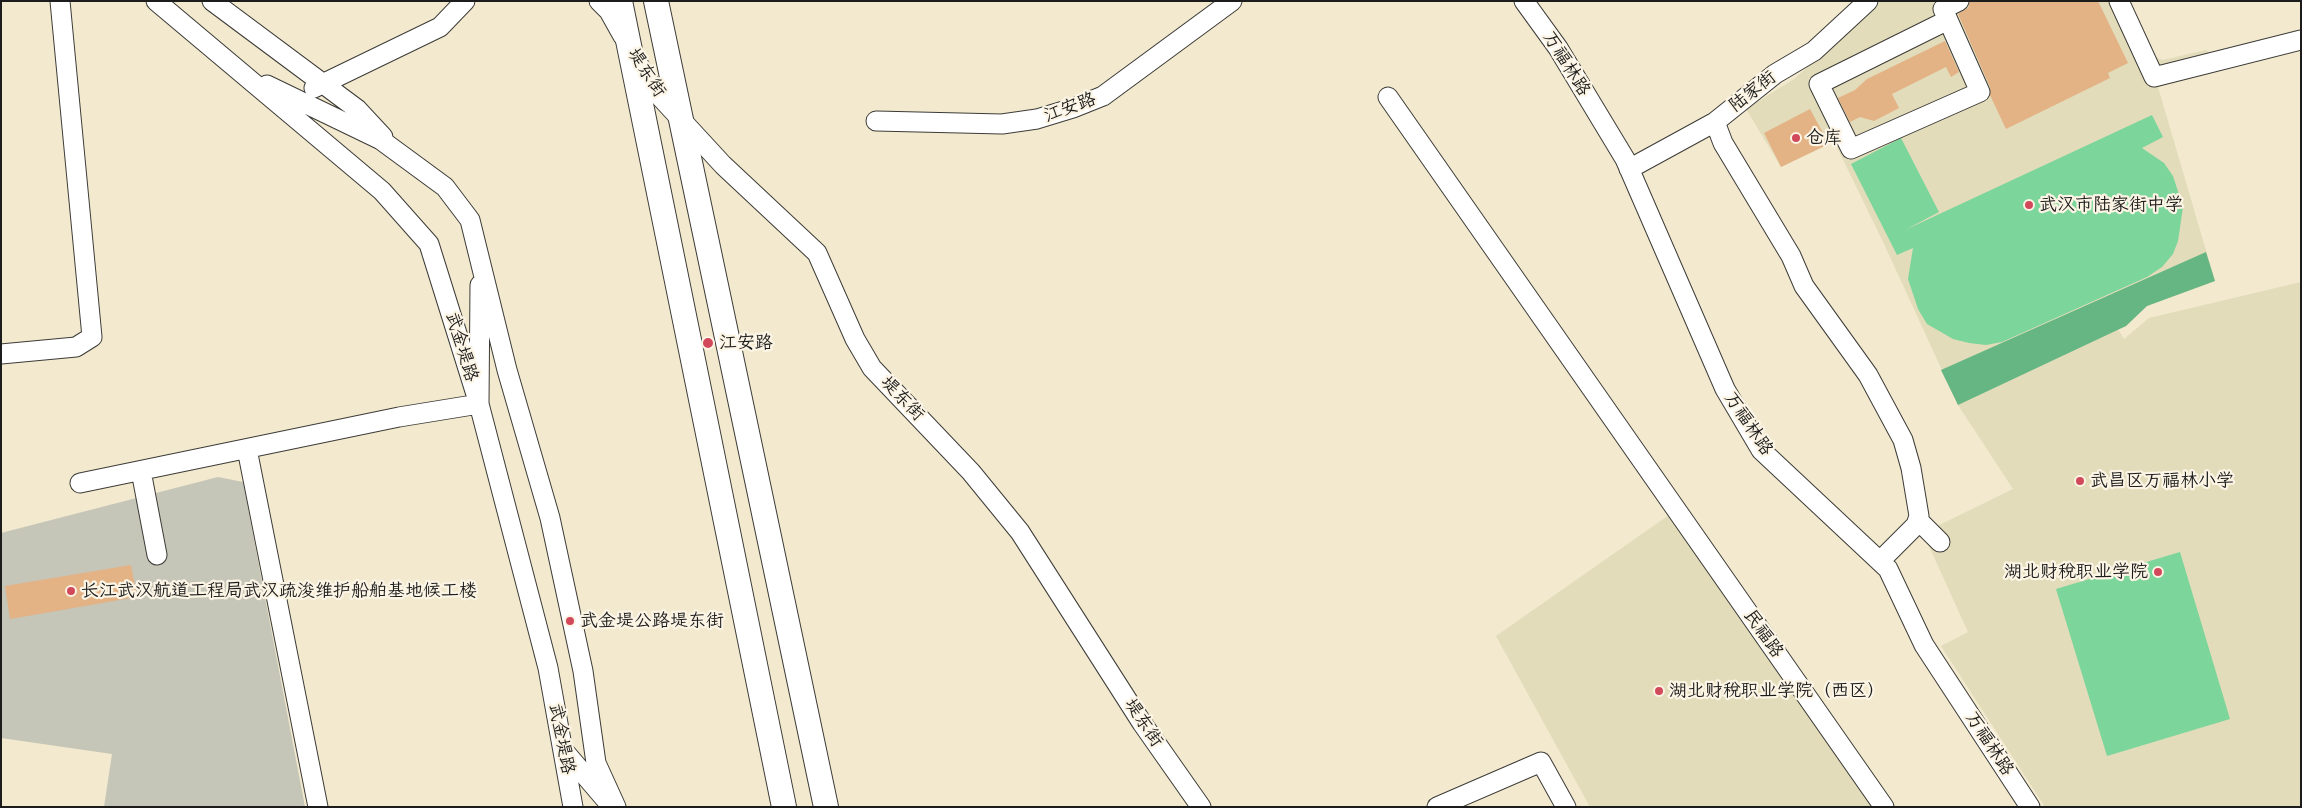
<!DOCTYPE html>
<html>
<head>
<meta charset="utf-8">
<style>
	body { margin:0 }
	#map { position:relative; width:2302px; height:808px; overflow:hidden; background:#f2e9ce; font-family:Itim,sans-serif }
	canvas { display:block }
	.frame { position:absolute; inset:0; border:2px solid #1c1c1c; pointer-events:none }
</style>
</head>
<body>
<div id="map">
<canvas width="2302" height="808"></canvas>
<div class="frame"></div>
</div>
<script>
const ctx = document.querySelector('canvas').getContext('2d');
ctx.lineJoin = 'round';
function fill(path, color) {
  ctx.fillStyle = color;
  ctx.fill(path, 'evenodd');
}
function poly(rows) {
  const path = new Path2D();
  for (const r of rows) {
    path.moveTo(r[0], r[1]);
    for (let i = 2; i < r.length; i += 2) path.lineTo(r[i], r[i + 1]);
  }
  return path;
}
function stroke(path, color, width, dash) {
  ctx.strokeStyle = color;
  ctx.lineWidth = width;
  ctx.lineCap = dash ? 'butt' : 'round';
  ctx.setLineDash(dash || []);
  ctx.stroke(path);
}
function write(font, color, halo, rows, align = 'center') {
  ctx.font = font + ' Itim,"LXGW WenKai TC",sans-serif';
  ctx.lineWidth = 4.5;
  ctx.setLineDash([]);
  ctx.textBaseline = 'middle';
  ctx.strokeStyle = halo;
  ctx.fillStyle = color;
  for (const [text, x, y, turn = 0] of rows) {
    ctx.save();
    ctx.translate(x, y);
    ctx.rotate((+turn || 0) * Math.PI / 180);
    ctx.textAlign = isNaN(turn) ? turn : align;
    if (halo) ctx.strokeText(text, 0, 0);
    ctx.fillText(text, 0, 0);
    ctx.restore();
  }
}
const built = poly([
	[1881,1,2125,1,2150,56,2163,60,2206,50,2213,55,2301,31,2301,50,2158,87,2215,281,2147,306,2126,326,2118,329,2124,339,2149,318,2301,282,2301,807,2045,807,1941,646,1968,632,1923,533,2013,489,1958,405,1884,244,1834,141,1781,167,1746,109,1794,79],
	[1669,515,1874,807,1590,807,1496,636]
]);
const industrial = poly([
	[218,477,243,482,305,807,104,807,112,754,1,738,1,533]
]);
const green = poly([
	[2152,115,2163,137,2142,148,2164,163,2173,176,2183,207,2178,241,2173,254,2162,267,2147,277,2002,342,1986,345,1969,343,1953,339,1927,324,1918,309,1908,279,1913,248,1897,255,1851,164,1901,138,1939,212,1905,230],
	[2180,552,2230,719,2107,756,2056,589]
]);
const forest = poly([
	[2206,252,2215,281,2147,306,2126,326,1958,405,1941,370]
]);
const building = poly([
	[1970,1,2098,1,2128,63,2108,73,2110,78,2006,129,1990,95,1990,87,1958,14,1968,8],
	[1945,41,1959,72,1951,77,1946,67,1892,94,1899,108,1874,121,1860,117,1850,122,1838,98,1855,90,1867,79],
	[1810,109,1829,144,1781,167,1764,133],
	[131,565,137,597,10,619,5,586]
]);
const minor = poly([
	[156,1,382,191,429,244,479,404,548,668,573,807],
	[212,1,357,109,383,137],
	[599,1,609,11,623,36],
	[1524,1,1558,48,1625,159,1725,389,1761,450,1888,569,1924,645,2030,807],
	[2119,1,2154,77,2301,40],
	[1948,20,1819,84,1851,149,1980,92,1948,20,1943,9,1959,1],
	[636,60,652,88,723,165,817,253,855,339,872,368,971,472,1020,532,1142,723,1201,807],
	[267,85,381,140,445,187,470,220,507,370,550,518,583,671,596,763,616,807],
	[314,88,440,27,465,1],
	[1388,97,1884,807],
	[876,121,1002,124,1037,119,1073,108,1103,96,1232,1],
	[1715,122,1723,143,1791,256,1804,286,1868,375,1903,440,1911,468,1919,516,1916,525,1880,561],
	[1629,169,1715,122,1775,74,1814,51,1868,1],
	[1,354,76,347,92,337,60,1],
	[247,449,318,807],
	[141,471,157,555],
	[80,483,399,417,479,404,480,285],
	[1918,520,1940,542],
	[564,751,606,800],
	[1437,807,1541,762,1566,807]
]);
const major = poly([
	[620,1,784,807],
	[656,1,826,807]
]);
const markers = [
	[1796,138,5,"#d1495b"],
	[2029,205,5,"#d1495b"],
	[708,343,6,"#d1495b"],
	[2080,481,5,"#d1495b"],
	[2158,572,5,"#d1495b"],
	[71,591,5,"#d1495b"],
	[570,621,5,"#d1495b"],
	[1659,691,5,"#d1495b"]
];
const streetNames = [
	["万福林路",1566,64,58],
	["堤东街",646,73,57],
	["陆家街",1753,92,-38],
	["江安路",1070,108,-20],
	["武金堤路",461,347,73],
	["堤东街",902,399,46],
	["万福林路",1748,424,56],
	["民福路",1763,634,55],
	["堤东街",1143,723,56],
	["武金堤路",561,739,79],
	["万福林路",1989,744,57]
];
const poiNames = [
	["仓库",1806,138],
	["武汉市陆家街中学",2039,205],
	["江安路",719,343],
	["武昌区万福林小学",2090,481],
	["湖北财税职业学院",2148,572,"right"],
	["长江武汉航道工程局武汉疏浚维护船舶基地候工楼",81,591],
	["武金堤公路堤东街",580,621],
	["湖北财税职业学院（西区）",1669,691]
];
fill(built, '#e2dcba');
fill(industrial, '#c5c5b8');
fill(green, '#7cd59b');
fill(forest, '#65b683');
fill(building, '#e3b285');
stroke(minor, '#3c3b37', 21);
stroke(major, '#3c3b37', 26);
stroke(minor, '#fff', 19);
stroke(major, '#fff', 24);
for (const [x, y, r, color] of markers) {
  const dot = new Path2D();
  dot.arc(x, y, r, 0, 2 * Math.PI);
  ctx.fillStyle = color;
  ctx.fill(dot);
  stroke(dot, '#fcf5e5', 2);
}
write('18px', '#1c1c1c', '#fcf5e5', streetNames);
write('18px', '#1c1c1c', '#fcf5e5', poiNames, 'left');
</script>
</body>
</html>
